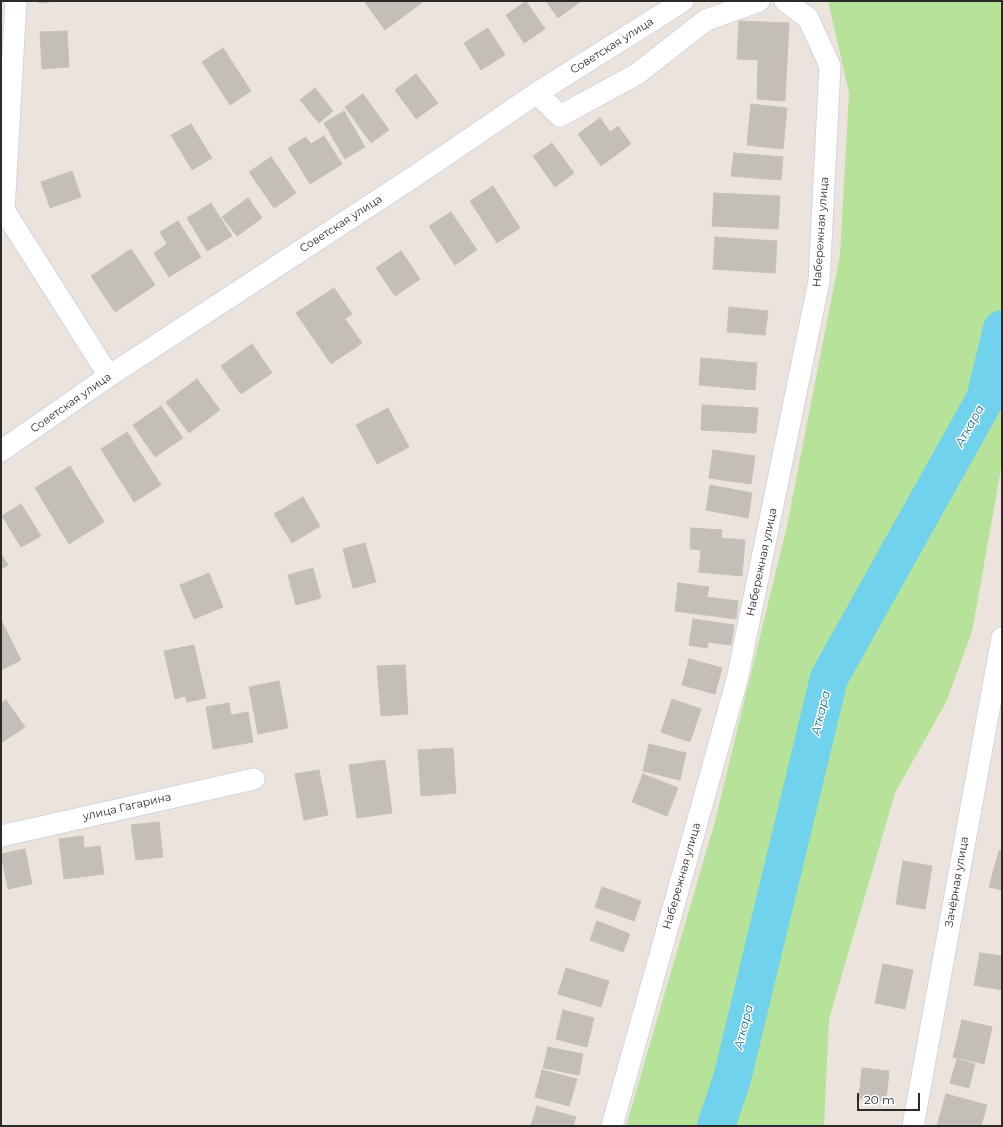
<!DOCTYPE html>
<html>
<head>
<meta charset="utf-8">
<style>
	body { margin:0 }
	#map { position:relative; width:1003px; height:1127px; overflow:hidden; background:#ece4dc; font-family:Montserrat,sans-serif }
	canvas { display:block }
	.frame { position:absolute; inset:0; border:2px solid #2a2a2a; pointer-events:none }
	.scale { position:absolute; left:857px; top:1093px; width:63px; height:18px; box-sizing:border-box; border:2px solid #2a2a2a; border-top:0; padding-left:5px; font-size:12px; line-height:14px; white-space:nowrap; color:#2a2a2a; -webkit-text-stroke:3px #fff; paint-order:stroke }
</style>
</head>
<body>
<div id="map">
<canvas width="1003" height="1127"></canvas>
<div class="frame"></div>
<div class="scale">20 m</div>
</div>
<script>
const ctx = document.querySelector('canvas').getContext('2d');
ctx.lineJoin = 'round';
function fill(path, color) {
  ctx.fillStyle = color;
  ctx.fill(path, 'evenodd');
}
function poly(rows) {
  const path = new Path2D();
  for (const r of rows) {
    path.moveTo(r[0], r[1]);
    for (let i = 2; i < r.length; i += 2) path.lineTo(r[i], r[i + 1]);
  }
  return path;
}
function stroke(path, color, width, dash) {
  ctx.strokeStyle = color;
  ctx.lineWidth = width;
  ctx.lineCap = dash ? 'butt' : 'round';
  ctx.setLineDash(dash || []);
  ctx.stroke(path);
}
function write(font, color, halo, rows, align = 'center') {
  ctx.font = font + ' Montserrat,sans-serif';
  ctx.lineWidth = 3;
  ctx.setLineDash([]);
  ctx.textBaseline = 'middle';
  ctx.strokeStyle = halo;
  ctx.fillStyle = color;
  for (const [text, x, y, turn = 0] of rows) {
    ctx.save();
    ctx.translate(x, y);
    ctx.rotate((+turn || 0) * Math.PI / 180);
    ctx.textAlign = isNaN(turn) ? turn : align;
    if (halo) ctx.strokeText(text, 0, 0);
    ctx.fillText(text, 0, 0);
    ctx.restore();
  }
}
const green = poly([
	[828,1,1002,1,1002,463,972,632,946,702,895,793,829,1019,824,1126,626,1126,714,825,787,526,840,255,849,93]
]);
const river = poly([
	[716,1126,732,1079,829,678,985,399,1002,329]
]);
const building = poly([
	[38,1,61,1,39,3,38,1],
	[364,1,424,1,385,30,364,1],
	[526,1,545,29,524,43,506,15,526,1],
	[546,1,581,1,558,18,546,1],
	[739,21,789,23,785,101,757,99,758,60,737,59,739,21],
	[488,28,505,55,481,70,464,43,488,28],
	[67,31,69,67,42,69,40,32,67,31],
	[223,48,251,91,230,105,202,62,223,48],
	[416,74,438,103,416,119,395,90,416,74],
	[315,88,333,111,319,123,300,100,315,88],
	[363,94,389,130,371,143,345,107,363,94],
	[751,104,787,108,783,149,747,145,751,104],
	[344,111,365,147,345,159,324,123,344,111],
	[600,118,610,132,618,126,631,144,601,166,578,134,600,118],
	[191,124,212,158,192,170,171,135,191,124],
	[324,136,342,164,310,184,288,148,306,137,311,144,324,136],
	[552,143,574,173,555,187,533,156,552,143],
	[734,153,783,157,781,180,731,176,734,153],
	[271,157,296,193,274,208,249,172,271,157],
	[72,171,81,197,50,208,41,182,72,171],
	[493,186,520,228,497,243,470,201,493,186],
	[714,193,780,196,778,229,712,226,714,193],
	[248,198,262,218,237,236,222,217,248,198],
	[211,203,232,236,207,251,187,218,211,203],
	[451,212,477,250,455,265,429,226,451,212],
	[178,221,201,257,169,277,154,253,167,244,160,232,178,221],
	[715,237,777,241,775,273,713,269,715,237],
	[131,249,155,285,115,312,91,276,131,249],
	[401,251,420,279,395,296,376,268,401,251],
	[334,288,352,314,345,319,362,343,331,364,296,313,334,288],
	[729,307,768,311,765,335,727,332,729,307],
	[252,344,272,373,241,394,221,366,252,344],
	[701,358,757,363,755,390,699,385,701,358],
	[197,379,220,410,189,433,166,402,197,379],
	[702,405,758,408,756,433,701,430,702,405],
	[161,406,183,438,155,457,133,425,161,406],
	[388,408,409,447,377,464,356,425,388,408],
	[127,432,161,485,134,502,101,449,127,432],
	[713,450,755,456,751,484,709,478,713,450],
	[70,466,104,522,69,544,35,488,70,466],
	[710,485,752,493,748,518,706,510,710,485],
	[303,497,320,526,292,543,274,514,303,497],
	[21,504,41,536,21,547,2,516,21,504],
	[691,528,722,530,721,538,745,540,742,576,699,572,701,550,690,549,691,528],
	[365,543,376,582,353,588,343,549,365,543],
	[1,554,8,565,1,569,1,554],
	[313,568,321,598,296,605,288,575,313,568],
	[209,573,223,607,194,619,180,585,209,573],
	[678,583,709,587,707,597,738,601,736,619,675,611,678,583],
	[693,619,734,625,731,645,708,642,707,648,689,645,693,619],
	[1,620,21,660,1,670,1,620],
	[194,645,206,698,187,702,185,696,175,699,164,651,194,645],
	[689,659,722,668,715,694,682,685,689,659],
	[405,665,408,714,381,716,377,666,405,665],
	[279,681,288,728,258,734,249,687,279,681],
	[672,699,701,709,690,742,661,732,672,699],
	[6,700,25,727,1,743,1,704,6,700],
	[229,703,231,715,248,712,253,742,213,749,206,707,229,703],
	[649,744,686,753,680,780,643,771,649,744],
	[453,748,456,793,421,796,418,750,453,748],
	[385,760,392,813,357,818,349,765,385,760],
	[319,770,328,815,304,820,295,774,319,770],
	[643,774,678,788,667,816,632,802,643,774],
	[159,822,163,857,136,860,131,825,159,822],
	[83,836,84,848,100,846,104,874,64,879,59,839,83,836],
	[25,849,32,884,8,889,1,854,25,849],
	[999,851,1002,851,1002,890,989,887,999,851],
	[903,861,932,866,925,909,896,904,903,861],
	[602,887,641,901,634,921,595,907,602,887],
	[597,921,630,934,623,952,590,940,597,921],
	[980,953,1002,956,1002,990,974,985,980,953],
	[883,964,913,970,905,1009,875,1003,883,964],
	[566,968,609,981,601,1007,558,994,566,968],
	[563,1010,594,1018,587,1047,556,1039,563,1010],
	[962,1020,992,1027,984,1064,953,1057,962,1020],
	[548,1047,583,1054,579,1075,543,1068,548,1047],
	[957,1059,975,1064,969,1088,950,1083,957,1059],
	[862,1068,889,1071,886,1101,859,1098,862,1068],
	[542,1070,577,1079,569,1106,535,1097,542,1070],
	[946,1094,987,1105,981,1126,937,1126,946,1094],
	[537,1106,576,1117,573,1126,531,1125,537,1106]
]);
const minor = poly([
	[537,93,560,116,637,74,706,20,759,1],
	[4,210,16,1],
	[4,210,109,376],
	[1,451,109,376,415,176,537,93,683,1],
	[1,836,254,779],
	[612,1126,737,680,819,281,830,66,808,18,785,1],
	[913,1126,1002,638]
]);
const streetNames = [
	["Советская улица",612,46,-32],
	["Советская улица",341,224,-33],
	["Набережная улица",821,232,-86],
	["Советская улица",71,403,-35],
	["Набережная улица",762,562,-78],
	["улица Гагарина",127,807,-13],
	["Набережная улица",682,876,-74],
	["Зачёрная улица",957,882,-80]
];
const waterNames = [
	["Аткара",970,426,-61],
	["Аткара",821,713,-76],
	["Аткара",744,1027,-76]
];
fill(green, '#b6e299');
stroke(river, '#70d2ec', 38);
fill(building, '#c4beb9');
stroke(building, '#c7c0b6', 1);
stroke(minor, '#d1d5e3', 23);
stroke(minor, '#fff', 21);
write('11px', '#2a2a2a', '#fff', streetNames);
write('italic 12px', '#0f7099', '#fff', waterNames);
</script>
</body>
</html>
